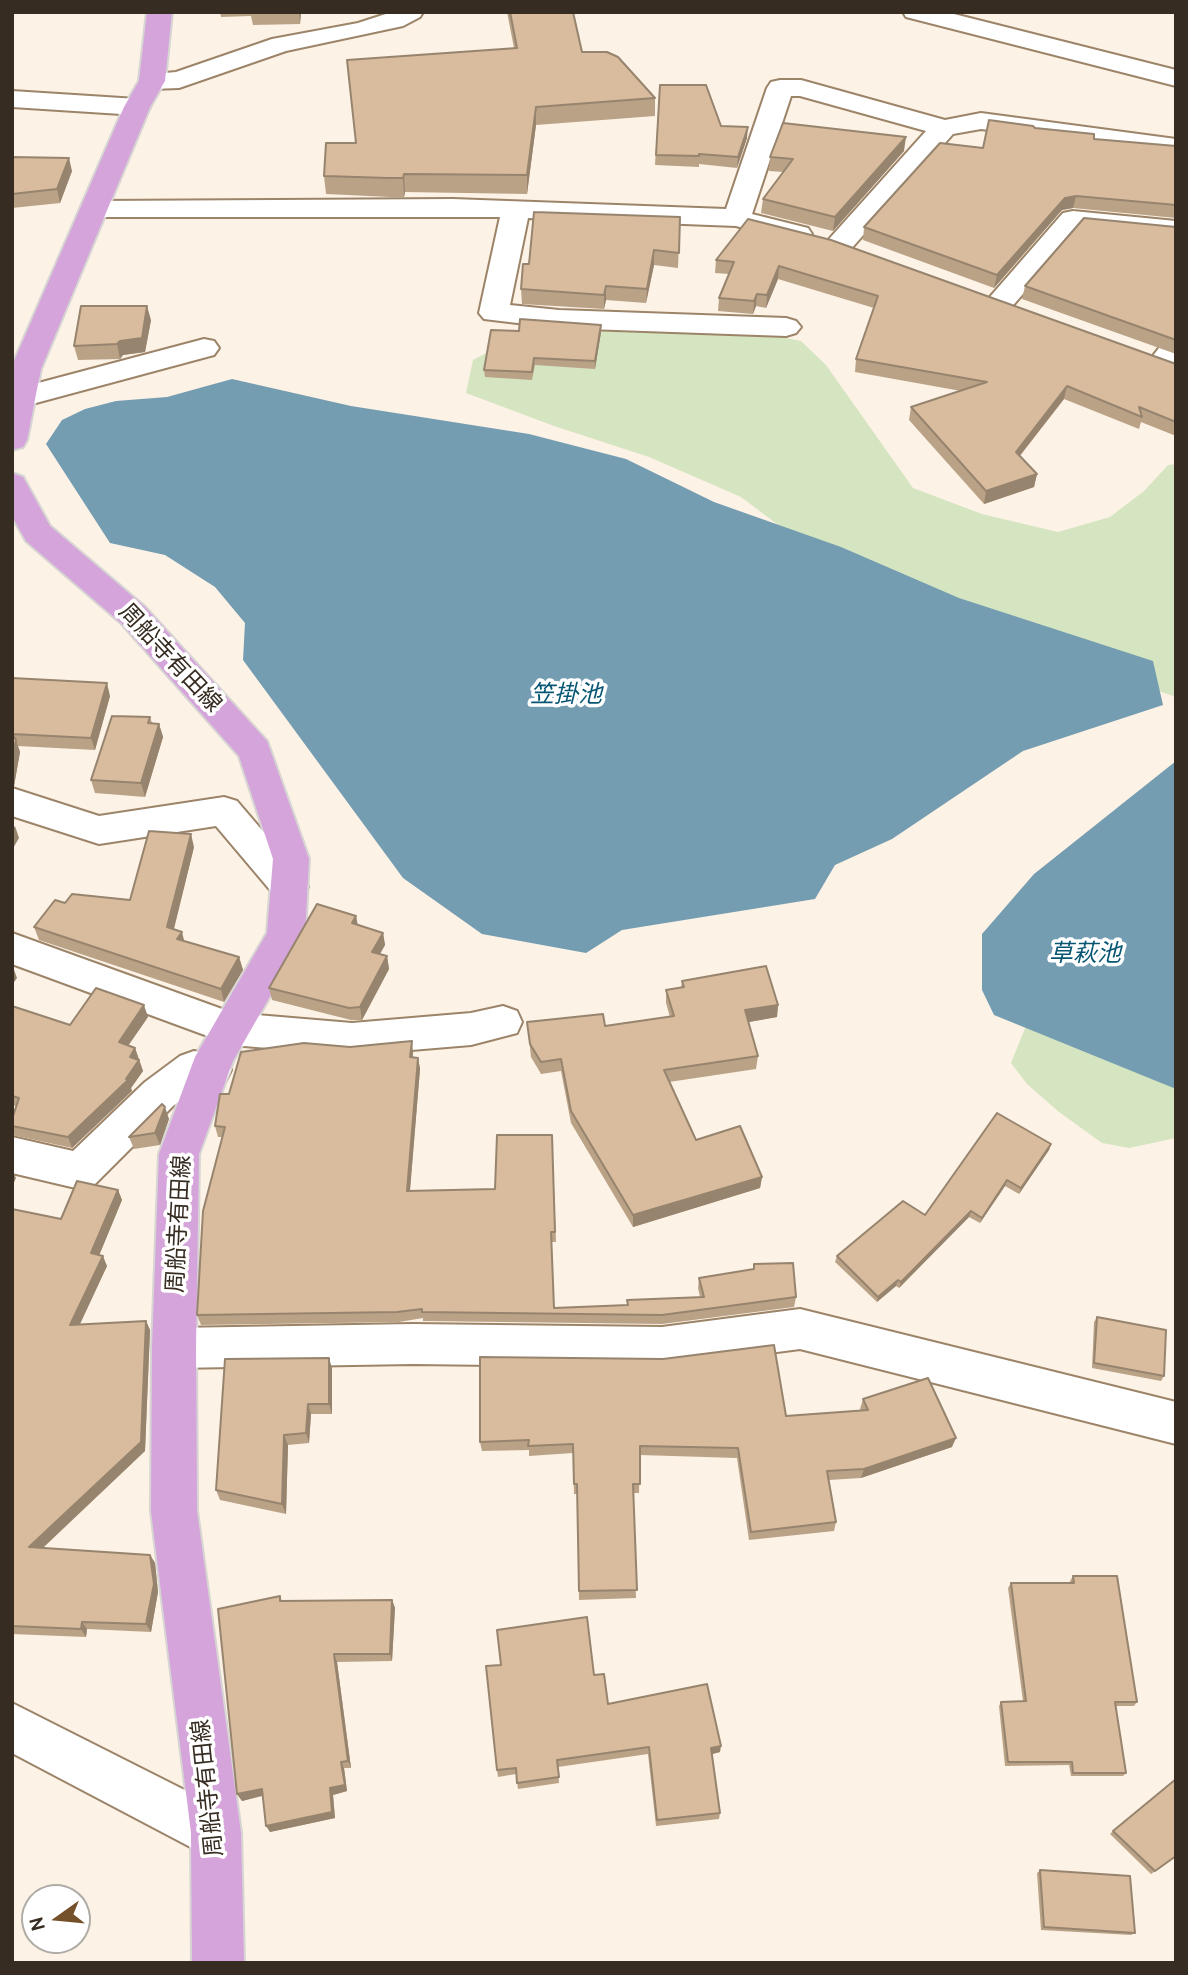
<!DOCTYPE html>
<html>
<head>
<meta charset="utf-8">
<style>
	body { margin:0 }
	#map { position:relative; width:1188px; height:1975px; overflow:hidden; background:#fdf2e6; font-family:Cabin,sans-serif }
	canvas { display:block }
	.frame { position:absolute; inset:0; border:14px solid #362c21; pointer-events:none }
	.north { position:absolute; left:21px; top:1884px; width:70px; height:70px; box-sizing:border-box; background:#fff; border:2px solid #afaba6; border-radius:50%; rotate:255deg; font-size:19px; font-weight:700; line-height:28px; text-align:center; color:#362c21 }
	.north::after { content:''; display:block; margin:auto; width:24px; height:32px; background:#74512a; clip-path:polygon(50% 0,100% 100%,50% 72%,0 100%) }
</style>
</head>
<body>
<div id="map">
<canvas width="1188" height="1975"></canvas>
<div class="frame"></div>
<div class="north">N</div>
</div>
<script>
const ctx = document.querySelector('canvas').getContext('2d');
ctx.lineJoin = 'round';
function fill(path, color) {
  ctx.fillStyle = color;
  ctx.fill(path, 'evenodd');
}
function poly(rows) {
  const path = new Path2D();
  for (const r of rows) {
    path.moveTo(r[0], r[1]);
    for (let i = 2; i < r.length; i += 2) path.lineTo(r[i], r[i + 1]);
  }
  return path;
}
function stroke(path, color, width, dash) {
  ctx.strokeStyle = color;
  ctx.lineWidth = width;
  ctx.lineCap = dash ? 'butt' : 'round';
  ctx.setLineDash(dash || []);
  ctx.stroke(path);
}
function write(font, color, halo, rows, align = 'center') {
  ctx.font = font + ' Cabin,"Noto Sans JP",sans-serif';
  ctx.lineWidth = 7;
  ctx.setLineDash([]);
  ctx.textBaseline = 'middle';
  ctx.strokeStyle = halo;
  ctx.fillStyle = color;
  for (const [text, x, y, turn = 0] of rows) {
    ctx.save();
    ctx.translate(x, y);
    ctx.rotate((+turn || 0) * Math.PI / 180);
    ctx.textAlign = isNaN(turn) ? turn : align;
    if (halo) ctx.strokeText(text, 0, 0);
    ctx.fillText(text, 0, 0);
    ctx.restore();
  }
}
const green = poly([
	[733,327,801,341,826,365,913,488,982,514,1058,532,1110,517,1144,491,1168,465,1176,464,1176,697,1104,672,817,554,741,497,649,457,554,426,466,393,473,360,513,339,572,328],
	[1032,1011,1176,1058,1176,1138,1129,1148,1102,1143,1059,1112,1027,1084,1011,1063]
]);
const water = poly([
	[232,379,351,406,529,434,626,459,714,502,841,547,959,598,1153,661,1163,705,1023,751,892,839,835,865,815,899,622,930,586,953,482,934,403,878,243,660,245,623,215,587,165,555,110,543,46,444,62,420,85,409,116,401,167,397],
	[1176,761,1176,1089,994,1015,982,990,982,934,1034,874]
]);
const minor = poly([
	[392,12,423,12,420,17,403,26,286,51,179,88,152,89,143,87,139,81,143,75,176,72,272,39,358,23,392,12],
	[903,12,946,12,1176,70,1176,86,906,17,903,12],
	[780,80,801,80,945,120,981,113,1176,139,1176,155,981,129,953,134,850,250,840,252,830,250,826,244,830,238,926,131,800,96,791,96,752,214,808,228,812,234,808,240,798,242,736,226,528,218,510,305,559,310,786,318,796,321,801,327,796,333,786,336,559,328,484,319,479,313,500,217,96,217,86,215,82,209,86,203,96,201,453,199,726,209,767,88,771,82,780,80],
	[12,91,137,99,146,101,150,107,146,113,137,115,12,107,12,91],
	[1073,211,1176,221,1176,237,1080,228,1009,310,999,313,989,310,984,304,989,298,1063,213,1073,211],
	[1176,337,1176,368,1163,374,1152,371,1148,364,1152,357,1166,339,1176,337],
	[204,339,214,341,219,348,214,355,21,407,12,404,12,390,204,339],
	[12,788,99,816,224,797,237,801,302,877,308,887,302,897,289,902,276,897,216,826,99,844,12,816,12,788],
	[12,933,233,1013,352,1023,471,1013,503,1006,517,1011,522,1022,517,1033,471,1045,352,1055,232,1045,12,964,12,933],
	[194,1051,225,1058,231,1070,225,1082,211,1087,200,1085,173,1106,95,1184,80,1189,12,1173,12,1137,73,1151,145,1082,180,1056,194,1051],
	[800,1309,1176,1402,1176,1444,800,1349,662,1367,413,1364,174,1368,159,1362,152,1348,159,1334,174,1328,413,1324,662,1327,800,1309],
	[12,1703,234,1815,241,1833,234,1851,216,1858,198,1851,12,1753,12,1703]
]);
const major = poly([
	[147,12,172,12,165,81,150,107,41,369,27,440,23,447,12,450,12,366,124,107,139,81,147,12],
	[12,473,23,477,50,526,145,607,267,741,309,859,305,935,233,1061,199,1154,196,1348,197,1511,241,1833,244,1963,192,1963,191,1833,151,1511,152,1348,159,1154,195,1057,267,933,273,859,239,756,121,623,26,541,12,516,12,473]
]);
const wall = poly([
	[220,12,301,12,300,24,253,25,251,16,221,17],
	[507,12,573,12,582,52,655,98,655,116,536,125,527,194,405,192,404,197,390,197,326,194,324,176,356,143,514,48],
	[660,85,721,126,747,138,737,168,699,164,699,167,655,165],
	[1035,128,1094,139,1176,146,1176,218,1073,208,1062,210,994,288,863,240,864,227,983,148],
	[904,151,833,231,761,213,763,199,783,172,769,171,770,157],
	[12,157,72,171,60,203,12,208],
	[680,217,678,268,654,265,646,303,606,300,604,309,522,304,521,289,529,264],
	[748,219,1176,364,1176,436,1141,422,1139,429,1064,399,1020,456,1037,474,1034,487,984,504,909,420,911,407,961,391,855,372,856,359,874,308,778,279,766,308,756,306,753,314,718,311,719,298,729,274,715,273,716,260],
	[1176,227,1176,354,1022,299,1025,286],
	[151,320,145,352,123,355,120,359,78,360,74,346],
	[601,325,601,332,595,369,535,365,532,380,485,377,484,370,519,331],
	[12,678,110,696,95,750,18,746,20,752,14,786],
	[150,717,152,723,159,724,163,737,145,797,95,793,91,780],
	[194,847,174,929,184,941,239,957,243,970,224,1002,39,940,34,927,65,903,130,900],
	[356,916,358,925,383,933,385,945,380,954,387,956,389,969,362,1020,351,1020,272,1000,269,988],
	[682,981,778,1005,777,1017,748,1022,758,1056,756,1069,669,1082,696,1140,762,1177,760,1188,633,1227,571,1123,561,1071,541,1074,531,1057,527,1022,605,1026,670,1017,666,1003,666,990,681,988],
	[12,1006,70,1025,148,1017,128,1046,135,1048,143,1071,131,1088,132,1091,72,1148,12,1135,12,1119,16,1106,12,1105],
	[413,1053,413,1058,418,1058,420,1069,410,1191,495,1189,552,1135,556,1242,551,1242,554,1308,627,1305,627,1300,700,1297,698,1288,699,1278,753,1269,754,1264,796,1297,794,1307,662,1324,423,1321,423,1318,399,1322,201,1325,197,1315,222,1137,218,1137,215,1126,229,1094],
	[169,1119,160,1145,134,1149,129,1137],
	[1051,1144,1049,1150,1019,1194,1005,1186,980,1223,969,1217,899,1288,896,1286,877,1302,835,1262,837,1256,925,1215],
	[118,1190,122,1200,99,1255,107,1266,79,1325,146,1321,150,1330,145,1451,43,1548,150,1555,155,1563,158,1592,151,1632,87,1629,86,1637,12,1634,12,1209,61,1219],
	[1097,1317,1164,1376,1161,1381,1092,1368,1094,1322],
	[332,1368,332,1414,311,1414,309,1443,288,1445,286,1514,220,1500,216,1490],
	[863,1399,952,1447,861,1478,829,1480,836,1522,834,1531,749,1540,737,1458,640,1455,639,1493,633,1493,636,1598,579,1600,577,1494,574,1494,573,1453,529,1456,529,1450,482,1451,480,1442,861,1411,860,1409],
	[1073,1576,1137,1702,1134,1706,1116,1706,1126,1773,1123,1776,1071,1776,1069,1765,1005,1766,999,1706,1001,1702,1023,1701,1008,1588,1011,1583,1070,1583,1070,1581],
	[280,1596,282,1601,392,1600,395,1608,392,1661,337,1662,351,1768,344,1768,347,1791,333,1795,335,1818,270,1832,262,1796,242,1801,237,1794],
	[608,1704,720,1752,711,1754,720,1813,719,1819,656,1826,648,1754,558,1767,559,1783,518,1789,516,1774,498,1777,497,1770],
	[1113,1831,1176,1857,1151,1874,1110,1834],
	[1040,1870,1135,1933,1131,1935,1041,1930,1037,1873]
]);
const shadedWall = poly([
	[299,12,301,12,300,24],
	[536,107,536,125,527,194,527,175],
	[748,127,747,138,737,168,738,157],
	[906,137,904,151,833,231,835,217],
	[69,158,72,171,60,203,57,189],
	[404,174,405,192,404,197,403,178],
	[1076,196,1073,208,1062,210,994,288,997,275,1065,198],
	[654,250,654,265,646,303,647,289],
	[779,266,778,279,766,308,767,295],
	[606,286,606,300,604,309,604,295],
	[757,294,756,306,753,314,754,301],
	[147,306,151,320,145,352,123,355,120,359,117,344],
	[601,325,601,332,595,369,595,361],
	[1067,386,1064,399,1013,464,1016,452],
	[1037,474,1034,487,984,504,986,491],
	[107,683,110,696,95,750,91,738],
	[159,724,163,737,145,797,141,783],
	[16,740,20,752,14,786,12,787,12,759],
	[15,826,19,838,12,850,12,830],
	[191,834,194,847,171,940,167,927],
	[356,916,358,929,352,923],
	[182,932,185,944,177,939],
	[383,933,385,945,374,964,372,952],
	[387,956,389,969,362,1020,360,1007],
	[239,957,243,970,224,1002,221,989],
	[13,967,17,978,12,985],
	[144,1005,148,1017,123,1053,119,1042],
	[778,1005,777,1017,744,1023,745,1010],
	[412,1041,413,1053,412,1068,410,1057],
	[135,1048,143,1071,131,1088,132,1091,72,1148,68,1137,126,1079,130,1057],
	[418,1058,420,1069,409,1201,407,1191],
	[165,1107,169,1119,160,1145,155,1133],
	[1051,1144,1049,1150,1019,1194,1021,1188],
	[12,1170,16,1178,12,1187],
	[762,1177,760,1188,633,1227,633,1215],
	[1007,1180,1005,1186,980,1223,982,1218],
	[118,1190,122,1200,96,1263,91,1253],
	[971,1211,969,1217,899,1288,901,1282],
	[103,1256,107,1266,75,1335,70,1325],
	[898,1280,896,1286,877,1302,878,1297],
	[146,1321,150,1330,145,1451,35,1555,29,1547],
	[329,1358,332,1368,332,1414,329,1404],
	[308,1404,311,1414,309,1443,306,1433],
	[284,1435,288,1445,286,1514,282,1504],
	[956,1438,952,1447,861,1478,864,1469],
	[150,1555,155,1563,158,1592,151,1632,146,1624],
	[392,1600,395,1608,392,1661,390,1654],
	[82,1622,87,1629,86,1637,81,1629],
	[334,1654,337,1662,351,1768,348,1761],
	[721,1746,720,1752,709,1755,711,1748],
	[341,1762,344,1768,347,1791,333,1795,335,1818,270,1832,266,1826],
	[262,1789,265,1795,242,1801,237,1794]
]);
const building = poly([
	[510,12,573,12,582,52,607,52,618,57,655,98,536,107,527,175,404,174,403,178,388,178,324,176,326,143,356,143,347,60,517,48,510,12],
	[660,85,706,85,721,126,748,127,738,157,699,154,699,156,656,155,660,85],
	[989,120,1033,126,1035,128,1094,134,1094,139,1176,146,1176,205,1076,196,1065,198,997,275,864,227,940,143,983,148,989,120],
	[783,123,906,137,835,217,763,199,793,159,770,157,783,123],
	[12,157,69,158,57,189,12,194,12,157],
	[534,212,680,217,679,253,654,250,647,289,606,286,604,295,521,289,523,264,529,264,534,212],
	[1084,218,1176,227,1176,340,1025,286,1084,218],
	[748,219,831,240,1176,364,1176,422,1139,407,1142,417,1067,386,1016,452,1037,474,986,491,911,407,987,382,856,359,878,296,779,266,767,295,757,294,754,301,719,298,734,262,716,260,748,219],
	[81,306,147,306,142,338,120,341,117,344,74,346,81,306],
	[520,319,601,325,595,361,534,358,532,372,484,370,491,330,519,331,520,319],
	[12,678,107,683,91,738,12,734,16,740,12,759,12,678],
	[112,716,150,717,148,723,159,724,141,783,91,780,112,716],
	[149,831,191,834,167,927,182,932,177,939,239,957,221,989,34,927,55,900,65,903,72,894,130,900,149,831],
	[317,904,356,916,352,923,383,933,372,952,387,956,360,1007,349,1008,269,988,317,904],
	[766,966,778,1005,745,1010,758,1056,664,1070,696,1140,740,1126,762,1177,633,1215,571,1111,561,1059,541,1062,530,1044,527,1022,603,1014,605,1026,674,1016,666,990,684,987,682,981,766,966],
	[96,988,144,1005,119,1042,135,1048,130,1057,139,1060,126,1079,128,1080,68,1137,12,1126,12,1119,19,1098,12,1096,12,1006,70,1025,96,988],
	[412,1041,410,1057,418,1058,407,1191,495,1189,497,1135,552,1135,555,1232,551,1232,554,1308,628,1305,627,1300,704,1297,699,1278,754,1269,754,1264,793,1263,796,1297,662,1315,422,1312,422,1309,397,1312,197,1315,203,1211,225,1127,215,1126,220,1094,229,1094,241,1052,304,1043,350,1047,412,1041],
	[162,1104,165,1107,155,1133,129,1137,162,1104],
	[997,1113,1051,1144,1021,1188,1007,1180,982,1218,971,1211,901,1282,898,1280,878,1297,837,1256,903,1201,925,1215,997,1113],
	[77,1181,118,1190,91,1253,103,1256,70,1325,146,1321,141,1442,29,1547,150,1555,154,1584,146,1624,82,1622,81,1629,12,1626,12,1209,61,1219,77,1181],
	[1097,1317,1166,1330,1164,1376,1094,1363,1097,1317],
	[774,1345,786,1416,868,1410,863,1399,928,1378,956,1438,864,1469,827,1471,836,1522,751,1532,738,1448,640,1446,640,1484,633,1484,637,1590,579,1591,577,1484,574,1484,573,1444,528,1446,529,1440,480,1442,480,1357,663,1359,774,1345],
	[329,1358,329,1404,308,1404,306,1433,284,1435,282,1504,216,1490,225,1359,329,1358],
	[1073,1576,1117,1576,1137,1702,1115,1702,1126,1773,1073,1773,1072,1762,1008,1762,1001,1702,1026,1701,1011,1583,1074,1583,1073,1576],
	[280,1596,280,1601,392,1600,390,1654,334,1654,348,1761,341,1762,345,1785,330,1788,332,1812,266,1826,262,1789,237,1794,218,1609,280,1596],
	[587,1617,594,1675,604,1674,608,1704,707,1684,721,1746,711,1748,720,1813,657,1820,649,1747,557,1760,559,1777,517,1783,516,1768,497,1770,486,1666,501,1665,497,1630,587,1617],
	[1176,1779,1176,1856,1155,1871,1113,1831,1176,1779],
	[1040,1870,1130,1876,1135,1933,1044,1927,1040,1870]
]);
const streetNames = [
	["周船寺有田線",170,658,47],
	["周船寺有田線",179,1224,-87],
	["周船寺有田線",208,1788,-96]
];
const waterNames = [
	["笠掛池",566,695],
	["草萩池",1085,954]
];
fill(green, '#d5e5c1');
fill(water, '#759db1');
stroke(minor, '#9c8469', 4);
stroke(major, '#d7d5d3', 4);
fill(minor, '#fff');
fill(major, '#d4a4da');
fill(wall, '#baa287');
fill(shadedWall, '#97846e');
fill(building, '#d8bc9d');
stroke(building, '#97846e', 2);
write('23px', '#362c21', '#fff', streetNames);
write('italic 24px', '#065673', '#fff', waterNames);
</script>
</body>
</html>
